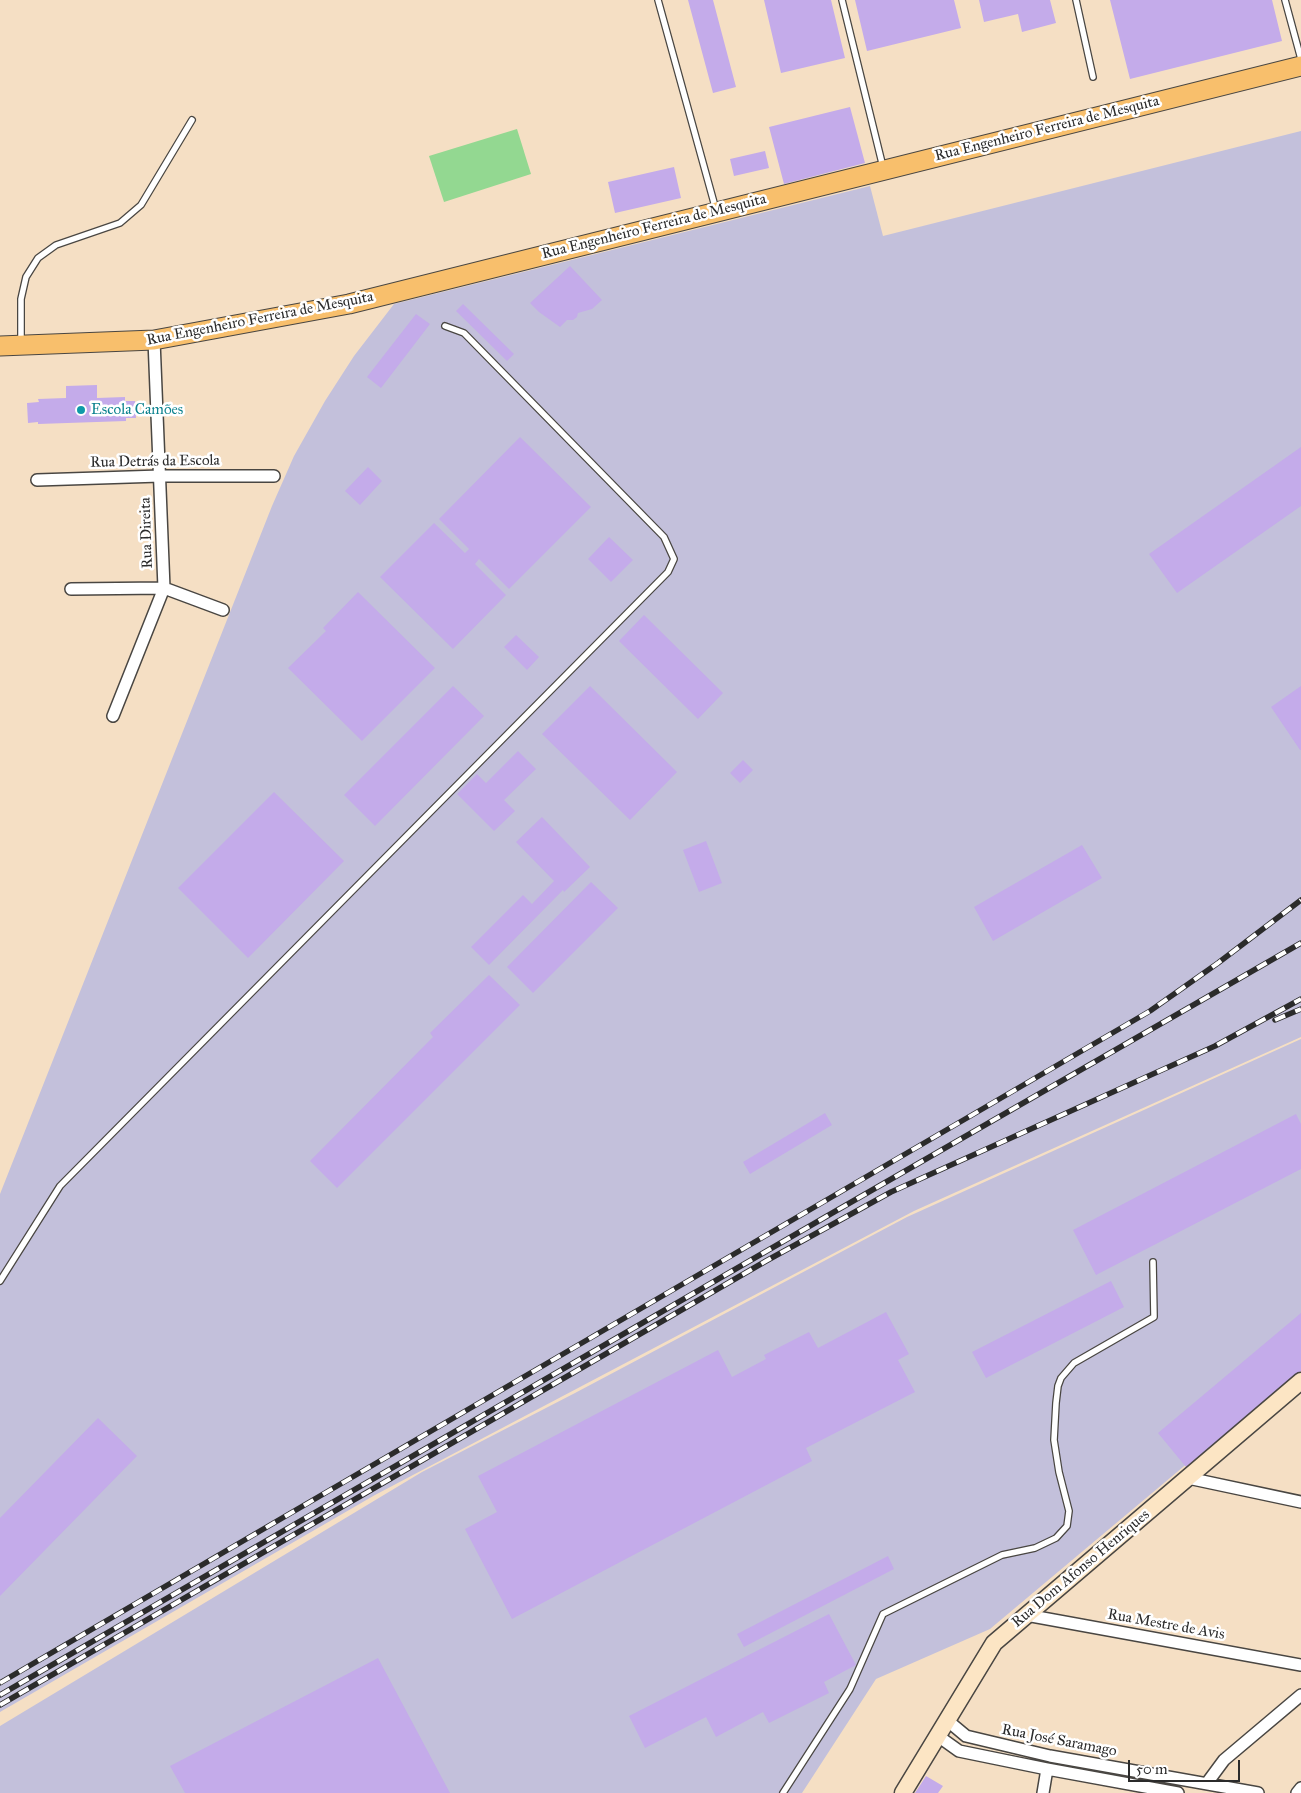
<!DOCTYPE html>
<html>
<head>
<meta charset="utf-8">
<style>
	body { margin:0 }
	#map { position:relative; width:1301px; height:1793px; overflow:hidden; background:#f5dfc4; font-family:"IM FELL Great Primer",serif }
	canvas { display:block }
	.scale { position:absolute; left:1128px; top:1760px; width:112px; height:22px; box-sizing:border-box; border:2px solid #2b2b2b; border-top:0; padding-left:6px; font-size:15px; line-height:18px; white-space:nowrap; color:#2b2b2b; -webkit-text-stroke:4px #fff; paint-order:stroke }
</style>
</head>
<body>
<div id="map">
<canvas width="1301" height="1793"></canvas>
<div class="scale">50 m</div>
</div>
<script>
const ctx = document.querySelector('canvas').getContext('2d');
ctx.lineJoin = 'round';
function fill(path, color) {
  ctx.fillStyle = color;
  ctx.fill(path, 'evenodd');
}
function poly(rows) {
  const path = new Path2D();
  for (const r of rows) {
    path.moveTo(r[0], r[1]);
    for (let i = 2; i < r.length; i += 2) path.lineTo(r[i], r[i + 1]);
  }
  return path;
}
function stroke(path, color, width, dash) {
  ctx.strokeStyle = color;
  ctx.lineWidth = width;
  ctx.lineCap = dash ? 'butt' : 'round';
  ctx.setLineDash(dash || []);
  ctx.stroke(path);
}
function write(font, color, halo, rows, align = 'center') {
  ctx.font = font + ' "IM FELL Great Primer",serif';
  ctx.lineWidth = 5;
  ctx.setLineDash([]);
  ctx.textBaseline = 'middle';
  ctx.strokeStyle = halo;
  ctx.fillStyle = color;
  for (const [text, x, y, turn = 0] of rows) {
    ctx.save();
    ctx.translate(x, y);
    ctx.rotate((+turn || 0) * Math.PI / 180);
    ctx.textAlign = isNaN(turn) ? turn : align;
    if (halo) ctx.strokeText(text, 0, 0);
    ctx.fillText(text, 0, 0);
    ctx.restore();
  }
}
const industrial = poly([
	[1301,131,1301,1037,914,1211,375,1495,0,1712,0,1194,272,506,294,456,325,401,354,356,394,304,870,186,883,236],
	[1301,1039,1301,1368,990,1629,876,1679,802,1793,0,1793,0,1726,422,1472,575,1393,907,1217]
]);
const green = poly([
	[517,129,531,174,444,202,429,156]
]);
const building = poly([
	[688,0,713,0,736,87,713,93],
	[764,0,831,0,845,58,781,73],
	[855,0,954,0,961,28,867,51],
	[979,0,1050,0,1056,23,1022,32,1018,14,984,22],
	[1110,0,1272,0,1282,41,1130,79],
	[850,107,865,163,784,184,769,127],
	[765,151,769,168,734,176,730,159],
	[674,167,681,198,615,213,608,182],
	[570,266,602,300,592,309,578,313,577,317,573,320,567,320,560,327,539,312,530,303],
	[463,304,514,354,507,361,456,311],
	[416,314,430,324,381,388,367,377],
	[97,385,97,398,125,397,125,401,135,401,136,418,126,418,126,421,38,424,38,422,28,423,27,403,39,402,38,399,66,398,66,386],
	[520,437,591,507,509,589,479,559,475,564,506,595,453,649,380,577,434,523,465,553,469,549,439,519],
	[1301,447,1301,506,1177,593,1149,554],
	[368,467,382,481,360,505,345,491],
	[609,537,633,560,611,582,588,559],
	[358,592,435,668,362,741,288,668,326,631,323,628],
	[644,615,723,693,698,719,619,641],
	[516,635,539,657,527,670,504,647],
	[453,686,484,716,375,826,344,795],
	[590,686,677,772,630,820,542,734],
	[1301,686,1301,750,1300,750,1271,707],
	[518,751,536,769,504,800,515,811,494,831,457,794,477,774,486,783],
	[743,760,753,770,740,783,730,773],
	[274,792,344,861,248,958,178,888],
	[542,817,590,867,564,892,563,890,489,965,471,947,523,895,532,904,554,881,516,842],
	[706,841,722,883,699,892,683,850],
	[1082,845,1102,878,993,941,974,907],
	[591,882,618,908,533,993,507,967],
	[489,975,520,1005,337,1188,310,1161,433,1037,430,1033],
	[825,1113,832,1125,750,1174,743,1162],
	[1296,1114,1301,1124,1301,1169,1096,1275,1073,1230],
	[1111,1281,1124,1307,986,1378,972,1352],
	[886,1312,909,1354,898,1360,915,1392,806,1448,812,1461,512,1619,465,1529,497,1512,478,1476,718,1350,732,1377,766,1359,764,1355,809,1332,818,1348],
	[1301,1313,1301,1371,1186,1467,1158,1433],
	[98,1418,137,1456,0,1596,0,1518],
	[888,1556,894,1569,744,1647,737,1634],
	[829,1614,856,1665,824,1682,829,1693,769,1723,763,1712,716,1737,706,1717,645,1748,629,1716],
	[378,1658,450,1793,185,1793,170,1766],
	[926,1776,943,1786,938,1793,915,1793]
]);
const lane = poly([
	[658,0,716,210],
	[842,0,883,167],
	[1076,0,1093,77],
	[1285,0,1301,59],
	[21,343,21,299,26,277,38,258,56,245,120,223,141,205,192,120],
	[0,1281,60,1186,668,572,674,559,664,537,464,333,445,326],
	[783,1793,850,1689,883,1614,1002,1555,1035,1548,1056,1538,1067,1526,1069,1511,1059,1472,1054,1440,1056,1403,1058,1386,1061,1378,1074,1363,1154,1317,1153,1262]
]);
const street = poly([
	[37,480,160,476,274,476],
	[71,589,164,588,223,610],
	[113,716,164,588,154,340],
	[1188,1478,1301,1502],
	[1026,1615,1301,1665],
	[948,1721,966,1736,1050,1756,1258,1793],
	[938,1736,959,1751,1047,1769,1178,1793],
	[1207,1783,1224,1760,1301,1695],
	[1043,1793,1047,1769],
	[1297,1793,1301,1788]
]);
const secondary = poly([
	[903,1793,994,1643,1301,1381]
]);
const primary = poly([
	[0,346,154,340,349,304,1301,66]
]);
const rail = poly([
	[1275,1020,1301,1009],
	[0,1683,1150,1011,1218,963,1301,900],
	[0,1695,834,1212,1301,943],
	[0,1705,766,1261,891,1192,1215,1046,1301,999]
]);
const markers = [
	[81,410,5,"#0f9aa8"]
];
const streetNames = [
	["Rua Engenheiro Ferreira de Mesquita",1047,129,-14],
	["Rua Engenheiro Ferreira de Mesquita",654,227,-14],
	["Rua Engenheiro Ferreira de Mesquita",260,319,-11],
	["Rua Detrás da Escola",155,462,-1],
	["Rua Direita",147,533,-92],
	["Rua Dom Afonso Henriques",1081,1569,-40],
	["Rua Mestre de Avis",1166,1625,10],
	["Rua José Saramago",1059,1741,11]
];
const cultureNames = [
	["Escola Camões",91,410]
];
fill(industrial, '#c3c0db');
fill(green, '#93d891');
fill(building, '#c4abea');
stroke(lane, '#494642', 8);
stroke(street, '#494642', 14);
stroke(secondary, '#494642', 19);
stroke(primary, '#494642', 21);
stroke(lane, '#fff', 5.5);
stroke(street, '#fff', 11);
stroke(secondary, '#fce5c4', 16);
stroke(primary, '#f8bf6c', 19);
stroke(rail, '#2b2b2b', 5.5);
stroke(rail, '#fff', 4, [11]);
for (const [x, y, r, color] of markers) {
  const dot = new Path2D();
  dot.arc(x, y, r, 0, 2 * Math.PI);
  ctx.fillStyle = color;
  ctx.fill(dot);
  stroke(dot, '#fff', 2);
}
write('15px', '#2b2b2b', '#fff', streetNames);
write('15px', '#0d838f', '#fff', cultureNames, 'left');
</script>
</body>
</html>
